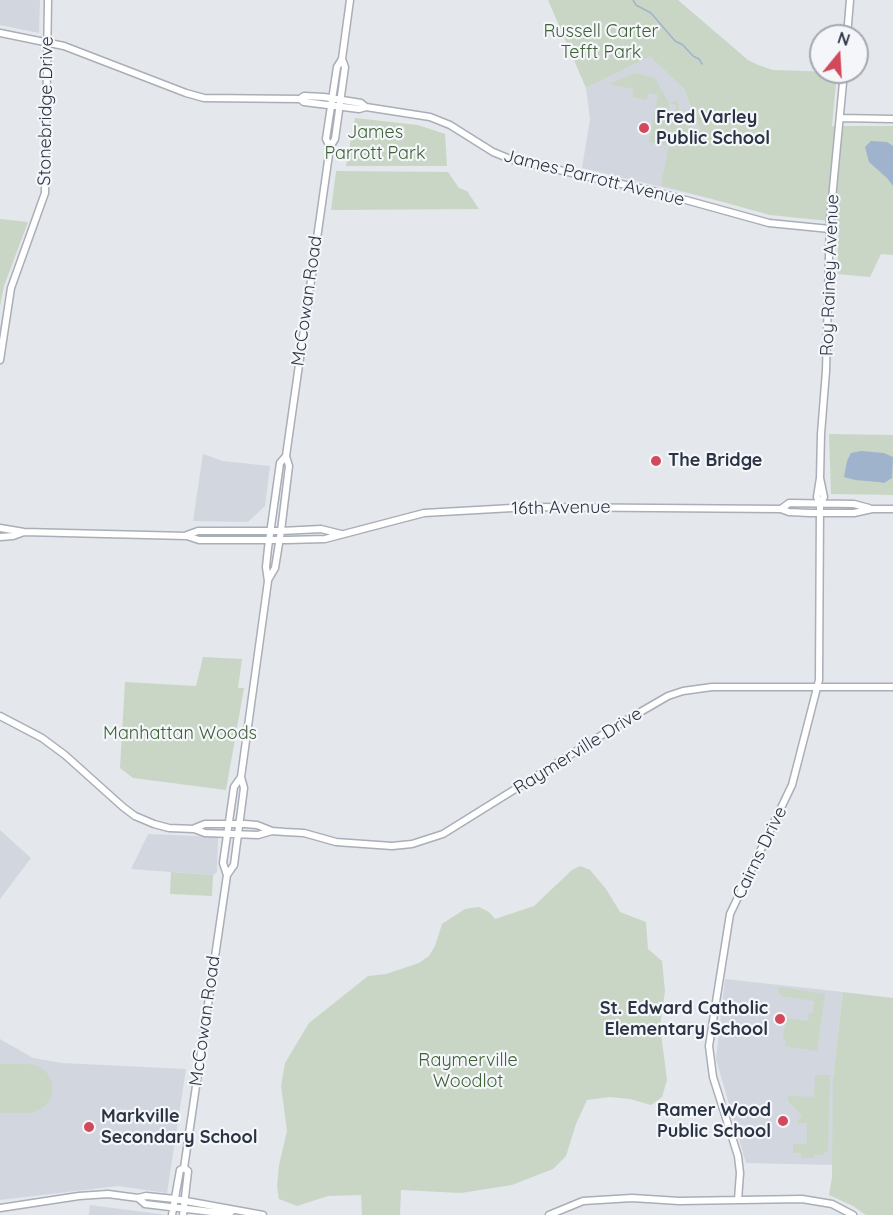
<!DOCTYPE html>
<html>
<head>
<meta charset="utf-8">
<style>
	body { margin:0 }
	#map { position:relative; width:893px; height:1215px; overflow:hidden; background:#e4e7ec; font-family:Quicksand,sans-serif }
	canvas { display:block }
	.north { position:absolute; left:809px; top:24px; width:60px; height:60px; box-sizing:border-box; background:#f4f6f9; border:2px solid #a4a8b1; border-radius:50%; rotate:18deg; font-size:16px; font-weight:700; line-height:24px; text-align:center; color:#2b3445 }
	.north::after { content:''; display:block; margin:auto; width:21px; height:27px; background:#d1495b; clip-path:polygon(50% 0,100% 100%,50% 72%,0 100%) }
</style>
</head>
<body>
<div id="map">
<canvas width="893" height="1215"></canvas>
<div class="north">N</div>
</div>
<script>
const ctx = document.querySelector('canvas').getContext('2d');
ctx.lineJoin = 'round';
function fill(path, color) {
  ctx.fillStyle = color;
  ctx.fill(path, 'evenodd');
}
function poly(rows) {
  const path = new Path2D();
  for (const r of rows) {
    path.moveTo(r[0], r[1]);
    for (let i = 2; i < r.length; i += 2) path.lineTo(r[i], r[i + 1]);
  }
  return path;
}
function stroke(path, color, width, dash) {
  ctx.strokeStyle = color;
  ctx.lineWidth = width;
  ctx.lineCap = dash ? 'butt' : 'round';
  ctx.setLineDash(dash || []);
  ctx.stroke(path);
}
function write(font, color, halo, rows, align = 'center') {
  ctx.font = font + ' Quicksand,sans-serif';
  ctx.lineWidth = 4.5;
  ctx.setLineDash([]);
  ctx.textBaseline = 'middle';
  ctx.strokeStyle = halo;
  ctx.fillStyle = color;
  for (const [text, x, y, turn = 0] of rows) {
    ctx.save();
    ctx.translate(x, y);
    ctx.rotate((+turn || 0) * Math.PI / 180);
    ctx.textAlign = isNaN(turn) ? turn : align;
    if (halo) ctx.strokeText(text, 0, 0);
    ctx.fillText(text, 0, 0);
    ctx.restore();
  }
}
const built = poly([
	[0,0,40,0,39,33,0,25],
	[650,55,684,89,701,132,721,143,708,198,582,168,590,119,586,88],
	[203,454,223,461,270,466,265,506,248,522,193,521],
	[0,830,31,858,0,899],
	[148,834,218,837,217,872,213,875,131,869],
	[725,979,843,992,833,1078,833,1165,746,1163,716,1059],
	[0,1039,33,1058,62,1063,186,1069,167,1193,118,1186,0,1200],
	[90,1205,167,1215,89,1215]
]);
const green = poly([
	[548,0,678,0,748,60,758,65,773,70,837,72,832,126,893,126,893,255,881,254,870,277,837,274,839,222,770,215,661,185,669,146,670,115,676,114,676,105,670,103,677,100,682,121,701,132,684,89,650,56,586,88],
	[634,73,655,78,669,103,668,146,649,142,658,95,648,93,647,100,632,97,634,89,610,84],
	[355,118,418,125,445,134,447,166,346,166],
	[336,171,448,172,459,188,467,191,479,209,331,210],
	[0,219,28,222,4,286,0,306],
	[829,434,893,435,893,495,831,494],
	[203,657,242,659,238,688,244,688,226,790,133,778,120,768,125,682,196,686],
	[580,866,590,870,606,889,620,912,646,922,648,949,662,961,665,991,660,1026,667,1080,662,1097,651,1105,630,1099,610,1097,587,1100,576,1124,566,1156,553,1169,512,1185,461,1193,401,1190,400,1215,362,1215,361,1195,328,1196,297,1206,279,1199,277,1187,279,1165,287,1131,281,1086,285,1063,309,1023,368,976,386,974,419,963,429,956,435,946,442,924,465,909,479,907,489,912,495,919,534,906,572,870],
	[171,872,213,875,212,896,170,894],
	[779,987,825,994,817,1051,785,1046,786,1040,783,1039,786,1018,808,1021,809,1013,813,1013,814,1001,781,996,781,993,778,993],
	[843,992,893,998,893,1215,866,1215,853,1206,829,1195,832,1177,833,1078],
	[0,1064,27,1064,38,1066,47,1073,52,1083,52,1093,50,1100,45,1106,32,1113,0,1113],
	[815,1075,830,1075,828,1152,825,1152,824,1155,815,1155,814,1158,801,1158,801,1153,793,1153,793,1144,807,1144,807,1123,796,1123,802,1115,788,1101,788,1096,814,1097]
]);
const water = poly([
	[871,141,887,142,893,146,893,186,887,178,869,162,865,147],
	[861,451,884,453,893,457,892,478,884,483,878,482,855,480,844,477,847,461,851,453]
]);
const stream = poly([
	[633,0,636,5,651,13,675,41,683,45,693,56,699,59,702,64]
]);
const secondary = poly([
	[0,33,64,46,186,93,204,98,300,99,304,96,324,97,361,103,366,107,430,117,450,125,493,152,510,159,657,192,769,223,830,229],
	[847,36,850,0],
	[300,99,304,102,359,109,366,107],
	[840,118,893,119],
	[330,147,326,139,337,67,342,59,350,0],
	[0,360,11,288,45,193,48,0],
	[820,504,824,497,820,478],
	[781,509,789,503,854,504,869,508],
	[0,528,24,532,187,536,199,540,287,540,325,539,424,513,530,507,781,509,789,512,810,513,854,513,872,509,893,509],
	[187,535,198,531,281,531,321,529,341,534],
	[0,537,13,536,24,532],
	[268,580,275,568,281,531,289,466,286,456],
	[0,716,42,738,65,755,123,807,135,816,154,824,169,828,194,829,205,833,258,835,272,831,285,832,304,833,336,842,392,846,412,844,443,834,618,725,668,696,683,691,712,687,893,687],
	[195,828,205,824,245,824,257,825,272,831],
	[227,875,234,865,244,788,241,777],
	[138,1198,145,1204,212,1212,231,1212],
	[738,1200,740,1173,738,1156,713,1077,709,1046,730,914,792,785,819,680,820,504,817,497,820,478,821,434,826,371,830,220,844,72],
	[0,1208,79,1196,108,1194,138,1198,146,1196,175,1199,263,1215],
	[172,1215,180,1170,184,1168,227,875,223,863,234,787,241,777,268,581,266,567,268,548,280,463,286,456,330,147,335,139,345,67,342,59],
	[183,1215,188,1171,184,1168],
	[549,1215,583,1201,632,1198,679,1201,802,1199,832,1204,853,1215]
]);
const markers = [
	[644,128,6,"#d1495b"],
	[656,461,6,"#d1495b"],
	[780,1019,6,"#d1495b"],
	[783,1121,6,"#d1495b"],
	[89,1127,6,"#d1495b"]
];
const parkNames = [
	["Russell Carter",601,32],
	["Tefft Park",601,53],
	["James",375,133],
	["Parrott Park",375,154],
	["Manhattan Woods",180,734],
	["Raymerville",468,1061],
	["Woodlot",468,1082]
];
const streetNames = [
	["Stonebridge Drive",46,111,-89],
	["James Parrott Avenue",594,178,14],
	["Roy Rainey Avenue",830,275,-88],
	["McCowan Road",307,301,-82],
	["16th Avenue",561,508,-1],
	["Raymerville Drive",578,751,-32],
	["Cairns Drive",760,853,-64],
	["McCowan Road",205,1021,-82]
];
const poiNames = [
	["Fred Varley",656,118],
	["Public School",656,139],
	["The Bridge",668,461],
	["St. Edward Catholic",768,1009,"right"],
	["Elementary School",768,1030,"right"],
	["Ramer Wood",771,1111,"right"],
	["Public School",771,1132,"right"],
	["Markville",101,1117],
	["Secondary School",101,1138]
];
fill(built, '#d2d6de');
fill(green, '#c9d6c5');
fill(water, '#9fb4cc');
stroke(stream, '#9fb4cc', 1.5);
stroke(secondary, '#a9aeb7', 9);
stroke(secondary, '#fff', 6);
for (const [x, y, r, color] of markers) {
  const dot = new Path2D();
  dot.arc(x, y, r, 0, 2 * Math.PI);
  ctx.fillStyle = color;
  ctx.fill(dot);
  stroke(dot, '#f4f6f9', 2);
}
write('18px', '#3f6138', '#f4f6f9', parkNames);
write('18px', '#2b3445', '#f4f6f9', streetNames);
write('bold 18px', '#2b3445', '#f4f6f9', poiNames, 'left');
</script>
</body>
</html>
